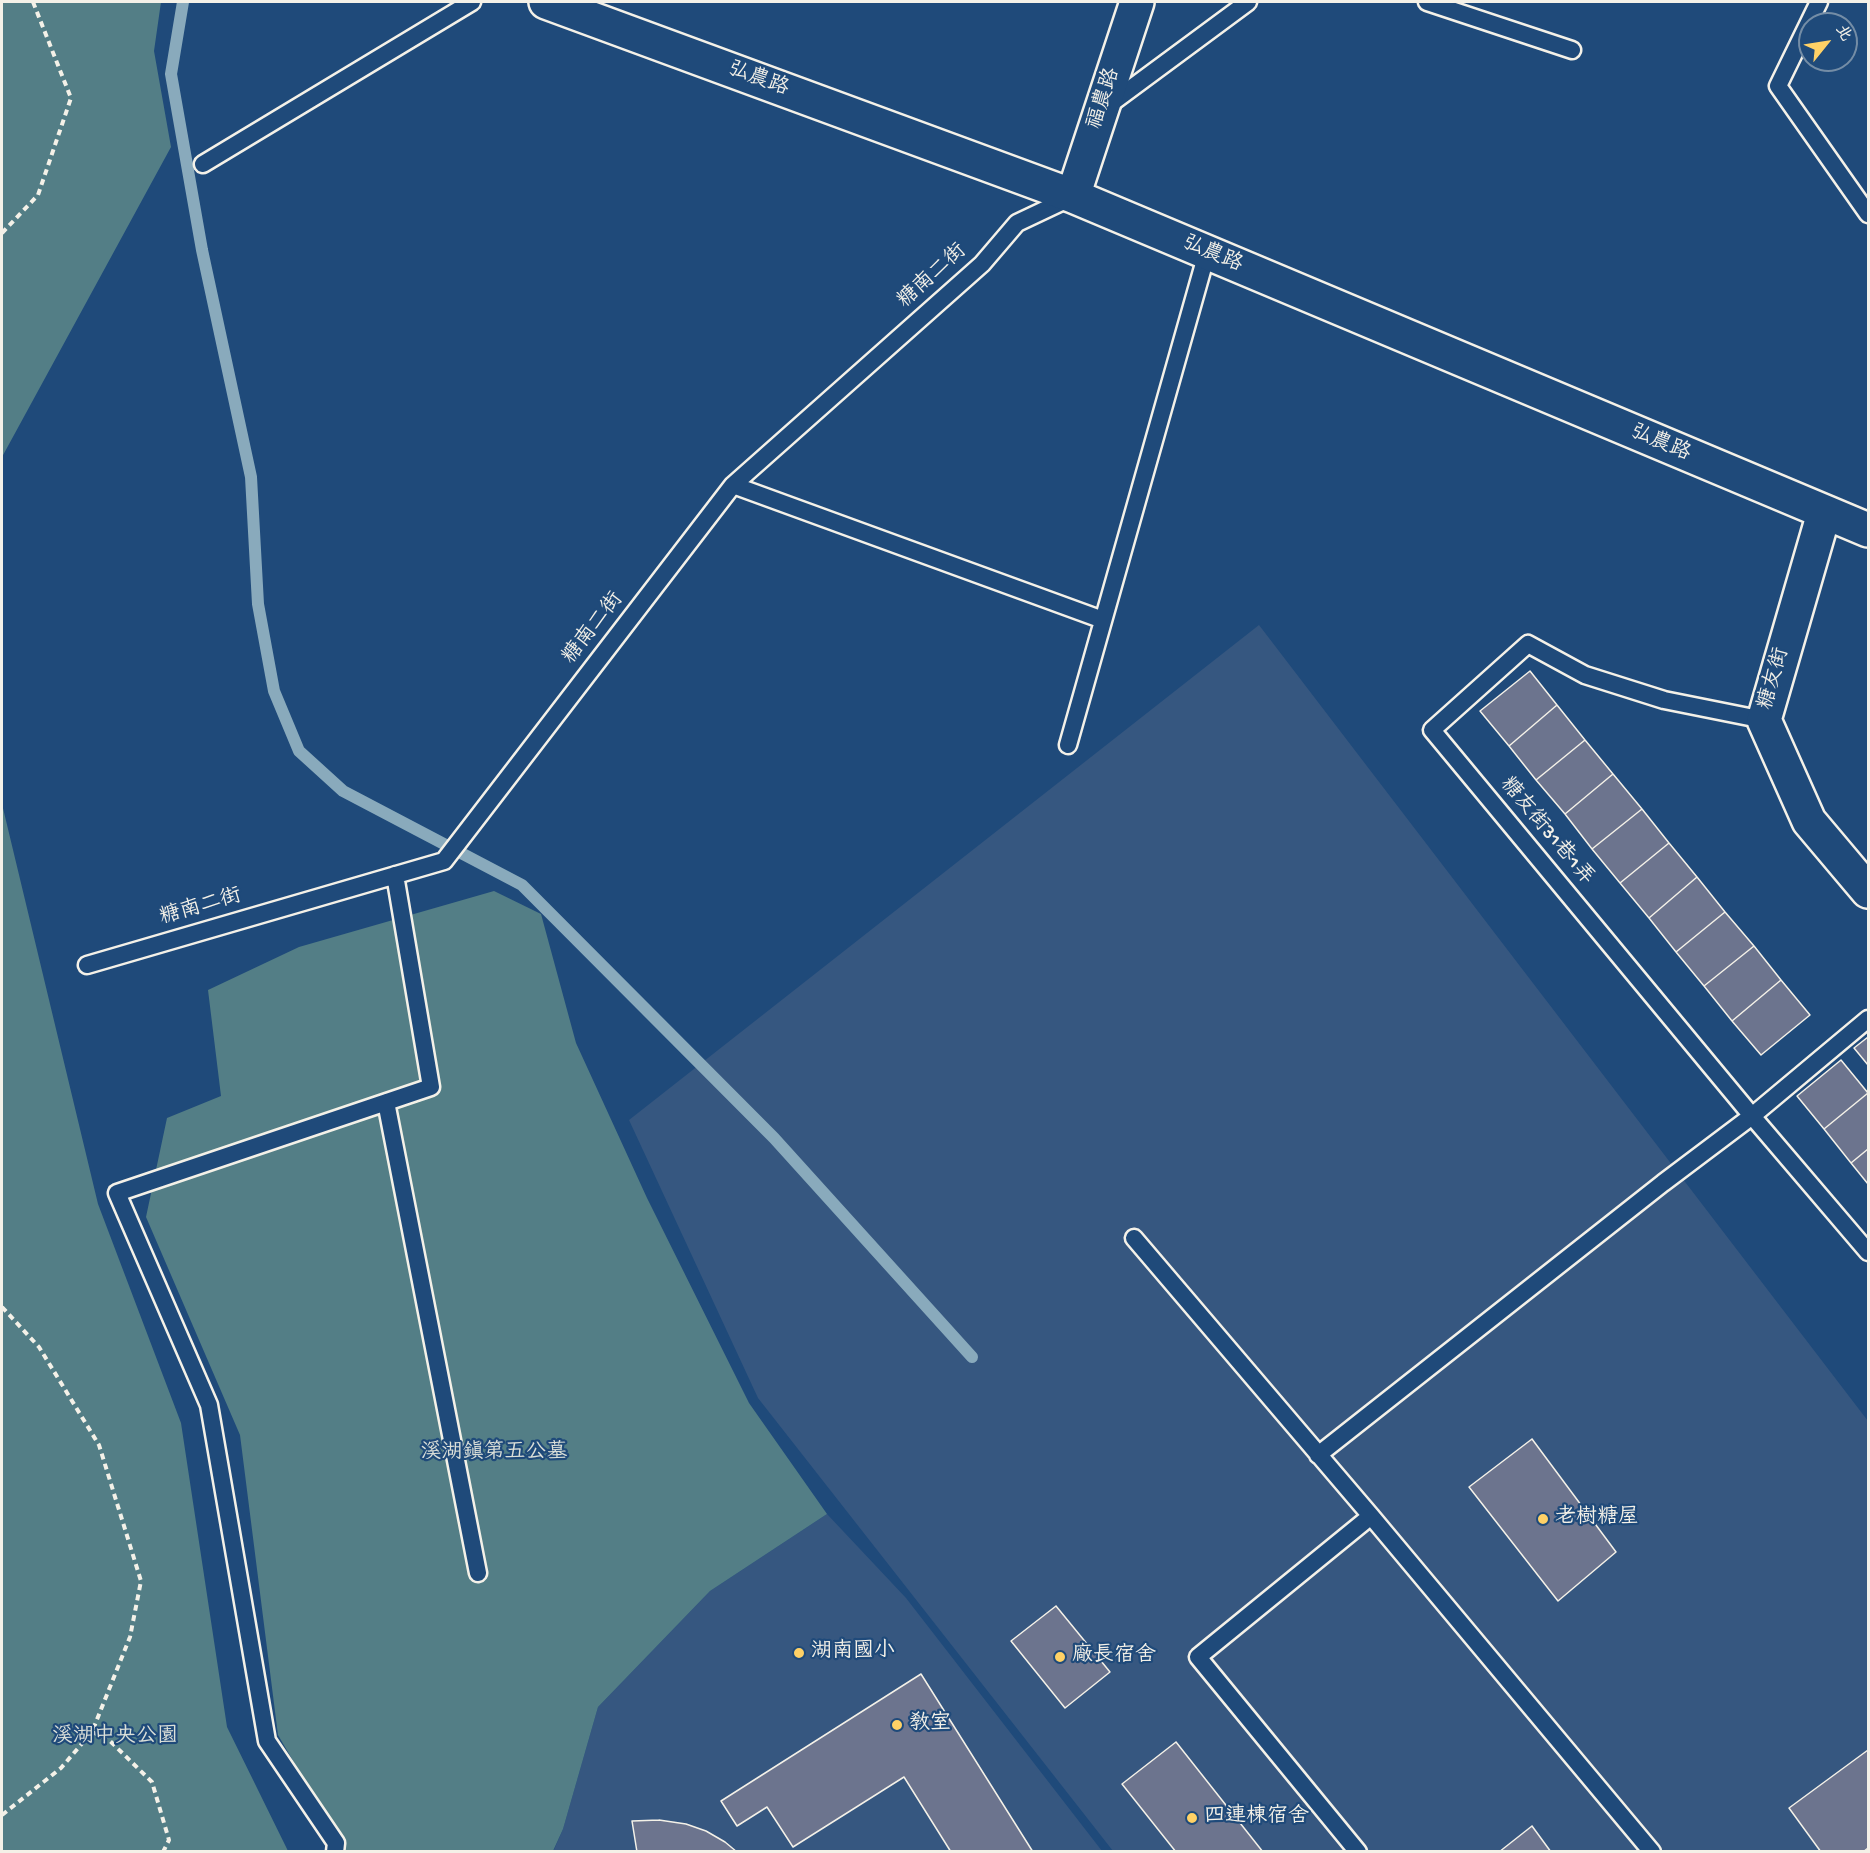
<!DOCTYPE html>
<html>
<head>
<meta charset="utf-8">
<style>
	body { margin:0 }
	#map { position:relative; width:1870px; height:1853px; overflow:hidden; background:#1f4a7a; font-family:"Gochi Hand","LXGW WenKai TC",sans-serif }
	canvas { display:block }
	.frame { position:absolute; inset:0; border:3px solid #f4f1e8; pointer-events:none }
	.north { position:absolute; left:1798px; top:12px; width:60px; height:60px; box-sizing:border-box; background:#1f4a7a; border:2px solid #748da6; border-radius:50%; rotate:60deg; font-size:16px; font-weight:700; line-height:24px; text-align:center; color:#f4f1e8 }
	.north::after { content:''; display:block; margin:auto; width:21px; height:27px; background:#ffd166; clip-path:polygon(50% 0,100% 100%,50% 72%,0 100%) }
</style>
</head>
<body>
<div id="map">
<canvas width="1870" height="1853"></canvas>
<div class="frame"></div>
<div class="north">北</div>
</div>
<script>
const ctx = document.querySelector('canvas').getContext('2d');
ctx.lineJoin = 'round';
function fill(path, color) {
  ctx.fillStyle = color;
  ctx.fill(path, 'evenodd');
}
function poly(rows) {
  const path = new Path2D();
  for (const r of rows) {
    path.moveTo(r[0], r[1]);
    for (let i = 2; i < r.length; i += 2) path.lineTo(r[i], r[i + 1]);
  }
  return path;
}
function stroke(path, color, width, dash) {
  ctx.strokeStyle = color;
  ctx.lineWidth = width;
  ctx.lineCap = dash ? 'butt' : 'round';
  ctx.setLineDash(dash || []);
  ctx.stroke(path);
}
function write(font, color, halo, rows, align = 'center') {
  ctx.font = font + ' "Gochi Hand","LXGW WenKai TC",sans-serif';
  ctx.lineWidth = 4.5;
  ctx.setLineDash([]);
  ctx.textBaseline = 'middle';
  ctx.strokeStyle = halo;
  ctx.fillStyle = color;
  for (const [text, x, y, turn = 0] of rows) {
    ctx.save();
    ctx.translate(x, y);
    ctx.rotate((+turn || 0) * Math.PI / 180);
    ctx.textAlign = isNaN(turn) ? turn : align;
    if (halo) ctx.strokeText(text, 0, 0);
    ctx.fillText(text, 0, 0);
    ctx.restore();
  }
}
const built = poly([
	[1259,625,1868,1421,1868,1851,1113,1851,758,1398,629,1120],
	[827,1514,906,1598,1102,1851,553,1852,563,1829,598,1707,710,1591]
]);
const green = poly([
	[2,2,161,2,154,51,171,147,2,457],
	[2,804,98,1204,181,1423,227,1727,288,1851,2,1851],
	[494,891,541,914,576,1043,647,1198,749,1403,827,1514,710,1591,598,1707,563,1829,553,1851,346,1851,278,1735,240,1435,146,1217,167,1118,221,1096,208,990,299,947]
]);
const stream = poly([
	[183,2,171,74,202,250,251,477,258,604,274,691,299,751,343,791,522,885,774,1138,972,1357]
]);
const building = poly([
	[1530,671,1557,705,1509,746,1480,711,1530,671],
	[1557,705,1585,740,1536,780,1509,746,1557,705],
	[1585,740,1613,774,1565,814,1536,780,1585,740],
	[1613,774,1642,809,1592,849,1565,814,1613,774],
	[1642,809,1669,843,1620,883,1592,849,1642,809],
	[1669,843,1697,877,1649,918,1620,883,1669,843],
	[1697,877,1725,912,1676,952,1649,918,1697,877],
	[1725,912,1754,946,1704,986,1676,952,1725,912],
	[1754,946,1781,980,1732,1021,1704,986,1754,946],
	[1781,980,1810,1015,1761,1055,1732,1021,1781,980],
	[1868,1037,1868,1065,1854,1048,1868,1037],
	[1841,1060,1868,1093,1824,1129,1797,1096,1841,1060],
	[1868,1093,1868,1149,1851,1163,1824,1129,1868,1093],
	[1868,1149,1868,1184,1851,1163,1868,1149],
	[1532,1439,1616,1552,1558,1601,1469,1487,1532,1439],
	[1056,1606,1110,1672,1065,1708,1011,1641,1056,1606],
	[921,1674,1033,1852,951,1852,904,1777,793,1847,767,1807,737,1826,721,1801,921,1674],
	[1176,1742,1263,1852,1176,1852,1122,1784,1176,1742],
	[1868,1750,1868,1848,1863,1852,1821,1852,1789,1808,1868,1750],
	[659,1820,686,1824,706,1831,725,1842,737,1852,637,1852,632,1821,659,1820],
	[1532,1826,1551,1852,1499,1852,1532,1826]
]);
const path = poly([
	[2,233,38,195,71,98,33,2],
	[2,1307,39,1347,99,1445,141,1581,130,1637,92,1732,61,1768,2,1815],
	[92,1732,108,1739,152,1782,169,1840,163,1852]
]);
const service = poly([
	[1427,2,1572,50],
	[1819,2,1778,86,1868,214],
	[1106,107,1248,2],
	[203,164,472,2],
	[733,485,1103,620],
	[1764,720,1664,700,1585,675,1528,644,1432,730,1752,1116,1868,1252],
	[1068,745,1207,253],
	[87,965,444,861,733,485,982,264,1017,223,1072,197],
	[386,1102,478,1573],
	[1134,1238,1371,1516,1652,1852],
	[1318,1455,1663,1183,1752,1116,1868,1019],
	[335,1852,336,1843,267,1741,209,1405,117,1193,431,1087,395,875],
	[1358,1852,1198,1657,1371,1516]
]);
const minor = poly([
	[546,2,1073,196,1868,530],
	[1073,196,1137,2],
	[1824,513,1764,720,1809,821,1868,891]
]);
const markers = [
	[1543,1519,6,"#ffd166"],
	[799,1653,6,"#ffd166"],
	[1060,1657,6,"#ffd166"],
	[897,1725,6,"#ffd166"],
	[1192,1818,6,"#ffd166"]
];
const streetNames = [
	["弘農路",758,80,20],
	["福農路",1105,99,-72],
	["弘農路",1212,255,23],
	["糖南二街",933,277,-42],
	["弘農路",1660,444,23],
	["糖南二街",594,629,-52],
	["糖友街",1775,679,-74],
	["糖友街31巷1弄",1546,832,50],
	["糖南二街",201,908,-16]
];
const parkNames = [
	["溪湖鎮第五公墓",494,1454],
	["溪湖中央公園",115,1738]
];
const poiNames = [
	["老樹糖屋",1555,1519],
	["湖南國小",811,1653],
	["廠長宿舍",1072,1657],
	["教室",909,1725],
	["四連棟宿舍",1204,1818]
];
fill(built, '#365780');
fill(green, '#537e86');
stroke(stream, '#89aabc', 12);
fill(building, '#6c748e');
stroke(building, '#f4f1e8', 1.5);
stroke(service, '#f4f1e8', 21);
stroke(minor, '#f4f1e8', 38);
stroke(path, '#f4f1e8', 4, [6, 4.5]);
stroke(service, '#1f4a7a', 16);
stroke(minor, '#1f4a7a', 33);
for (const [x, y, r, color] of markers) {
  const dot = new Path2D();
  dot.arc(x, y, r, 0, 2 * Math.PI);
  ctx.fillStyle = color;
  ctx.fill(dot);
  stroke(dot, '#1f4a7a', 2);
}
write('21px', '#f4f1e8', '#1f4a7a', streetNames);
write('21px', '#dce0d9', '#1f4a7a', parkNames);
write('21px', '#f4f1e8', '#1f4a7a', poiNames, 'left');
</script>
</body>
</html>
